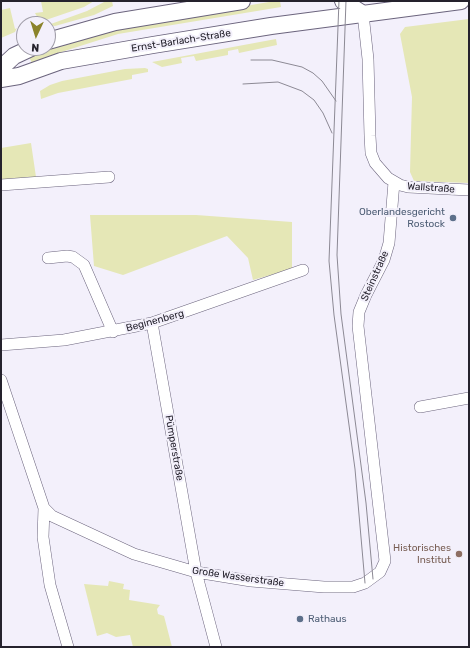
<!DOCTYPE html>
<html>
<head>
<meta charset="utf-8">
<style>
	body { margin:0 }
	#map { position:relative; width:470px; height:648px; overflow:hidden; background:#f3f0fb; font-family:Rubik,sans-serif }
	canvas { display:block }
	.frame { position:absolute; inset:0; border:2px solid #25222d; pointer-events:none }
	.north { position:absolute; left:16px; top:16px; width:40px; height:40px; box-sizing:border-box; background:#f3f0fb; border:1px solid #a19ea9; border-radius:50%; rotate:184deg; font-size:11px; font-weight:700; line-height:16px; text-align:center; color:#25222d }
	.north::after { content:''; display:block; margin:auto; width:14px; height:18px; background:#8b832b; clip-path:polygon(50% 0,100% 100%,50% 72%,0 100%) }
</style>
</head>
<body>
<div id="map">
<canvas width="470" height="648"></canvas>
<div class="frame"></div>
<div class="north">N</div>
</div>
<script>
const ctx = document.querySelector('canvas').getContext('2d');
ctx.lineJoin = 'round';
function fill(path, color) {
  ctx.fillStyle = color;
  ctx.fill(path, 'evenodd');
}
function poly(rows) {
  const path = new Path2D();
  for (const r of rows) {
    path.moveTo(r[0], r[1]);
    for (let i = 2; i < r.length; i += 2) path.lineTo(r[i], r[i + 1]);
  }
  return path;
}
function stroke(path, color, width, dash) {
  ctx.strokeStyle = color;
  ctx.lineWidth = width;
  ctx.lineCap = dash ? 'butt' : 'round';
  ctx.setLineDash(dash || []);
  ctx.stroke(path);
}
function write(font, color, halo, rows, align = 'center') {
  ctx.font = font + ' Rubik,sans-serif';
  ctx.lineWidth = 4;
  ctx.setLineDash([]);
  ctx.textBaseline = 'middle';
  ctx.strokeStyle = halo;
  ctx.fillStyle = color;
  for (const [text, x, y, turn = 0] of rows) {
    ctx.save();
    ctx.translate(x, y);
    ctx.rotate((+turn || 0) * Math.PI / 180);
    ctx.textAlign = isNaN(turn) ? turn : align;
    if (halo) ctx.strokeText(text, 0, 0);
    ctx.fillText(text, 0, 0);
    ctx.restore();
  }
}
const green = poly([
	[41,1,94,1,84,7,40,22,35,13,43,12],
	[106,1,112,1,113,6,94,15,55,26,48,25,87,11],
	[275,1,280,1,281,7,118,34,52,55,32,63,29,57,89,34,114,28],
	[10,8,15,29,17,28,15,32,1,38,1,10],
	[469,19,469,183,414,181,410,172,412,97,400,34,405,27],
	[276,39,277,45,239,53,238,49,228,51,228,55,196,61,194,56,181,58,182,63,162,67,152,62],
	[145,68,148,69,148,72,132,75,132,79,58,93,41,99,40,91,50,85,62,81,125,69],
	[31,143,36,177,1,181,1,148],
	[90,215,196,215,292,222,292,269,253,280,248,258,227,236,123,275,94,266],
	[109,581,124,584,123,589,130,590,129,600,160,605,157,609,158,614,164,616,172,647,133,647,130,635,116,637,107,633,97,636,84,584,108,586]
]);
const street = poly([
	[363,14,368,59,370,136,371,153,375,163,388,178,400,185,408,187,469,190],
	[1,185,109,177],
	[48,258,67,256,73,257,84,265,113,332],
	[152,323,196,572,216,647],
	[1,345,64,340,152,323,303,270],
	[1,380,44,508,52,516,134,554,196,572,251,581,324,587,353,587,365,583,380,572,385,561,358,326,359,312,366,295,384,260,389,243,394,182],
	[420,407,469,398],
	[44,508,43,537,50,585,68,647]
]);
const secondary = poly([
	[343,1,363,14],
	[48,41,115,22,242,1],
	[1,68,14,56,31,48],
	[1,79,19,76,61,61,153,45,271,26,461,1]
]);
const tram = poly([
	[339,1,329,261,334,315,355,469,365,583],
	[346,1,337,255,341,314,366,503,373,579],
	[251,60,272,60,302,67,313,73,322,81,336,101],
	[243,84,278,82,302,91,314,100,323,113,332,133]
]);
const markers = [
	[453,218,4,"#5c6f8a"],
	[459,554,4,"#8d6e63"],
	[300,619,4,"#5c6f8a"]
];
const streetNames = [
	["Ernst-Barlach-Straße",181,41,-9],
	["Wallstraße",431,188,4],
	["Steinstraße",375,276,-66],
	["Beginenberg",155,321,-15],
	["Pümperstraße",174,448,80],
	["Große Wasserstraße",238,577,8]
];
const serviceNames = [
	["Oberlandesgericht",445,212],
	["Rostock",445,224],
	["Rathaus",308,619,"left"]
];
const educationNames = [
	["Historisches",451,548],
	["Institut",451,560]
];
fill(green, '#e5e7b6');
stroke(street, '#6b647d', 12);
stroke(secondary, '#6b647d', 18);
stroke(street, '#fff', 11);
stroke(secondary, '#fff', 16);
stroke(tram, '#8c8994', 1);
for (const [x, y, r, color] of markers) {
  const dot = new Path2D();
  dot.arc(x, y, r, 0, 2 * Math.PI);
  ctx.fillStyle = color;
  ctx.fill(dot);
  stroke(dot, '#f3f0fb', 1.5);
}
write('10px', '#25222d', '#f3f0fb', streetNames);
write('10px', '#4e5e75', '#f3f0fb', serviceNames, 'right');
write('10px', '#785e54', '#f3f0fb', educationNames, 'right');
</script>
</body>
</html>
